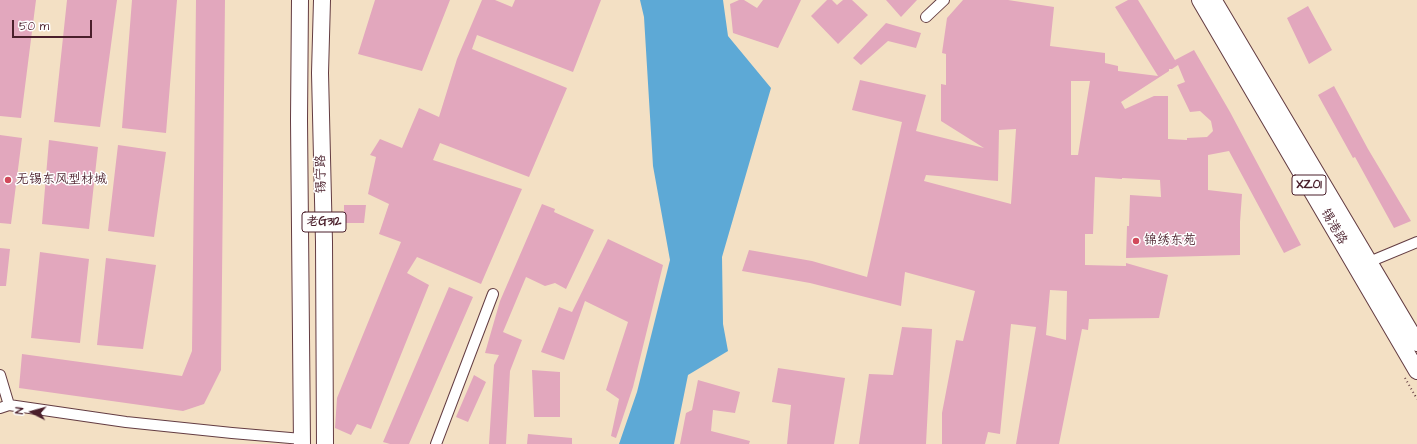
<!DOCTYPE html>
<html>
<head>
<meta charset="utf-8">
<style>
	body { margin:0 }
	#map { position:relative; width:1417px; height:444px; overflow:hidden; background:#f3e0c4; font-family:"Architects Daughter",sans-serif }
	canvas { display:block }
	.north { position:absolute; left:12px; top:392px; width:40px; height:40px; -webkit-text-stroke:3px #fff; paint-order:stroke; rotate:276deg; font-size:11px; font-weight:700; line-height:16px; text-align:center; color:#4a1f2b }
	.north::after { content:''; display:block; margin:auto; width:14px; height:18px; background:#4a1f2b; clip-path:polygon(50% 0,100% 100%,50% 72%,0 100%) }
	.scale { position:absolute; left:12px; top:20px; width:80px; height:18px; box-sizing:border-box; border:2px solid #4a1f2b; border-top:0; padding-left:5px; font-size:12px; line-height:14px; white-space:nowrap; color:#4a1f2b; -webkit-text-stroke:3px #fff; paint-order:stroke }
</style>
</head>
<body>
<div id="map">
<canvas width="1417" height="444"></canvas>
<div class="north">N</div>
<div class="scale">50 m</div>
</div>
<script>
const ctx = document.querySelector('canvas').getContext('2d');
ctx.lineJoin = 'round';
function fill(path, color) {
  ctx.fillStyle = color;
  ctx.fill(path, 'evenodd');
}
function poly(rows) {
  const path = new Path2D();
  for (const r of rows) {
    path.moveTo(r[0], r[1]);
    for (let i = 2; i < r.length; i += 2) path.lineTo(r[i], r[i + 1]);
  }
  return path;
}
function stroke(path, color, width, dash) {
  ctx.strokeStyle = color;
  ctx.lineWidth = width;
  ctx.lineCap = dash ? 'butt' : 'round';
  ctx.setLineDash(dash || []);
  ctx.stroke(path);
}
function write(font, color, halo, rows, align = 'center') {
  ctx.font = font + ' "Architects Daughter","LXGW WenKai TC",sans-serif';
  ctx.lineWidth = 3;
  ctx.setLineDash([]);
  ctx.textBaseline = 'middle';
  ctx.strokeStyle = halo;
  ctx.fillStyle = color;
  for (const [text, x, y, turn = 0] of rows) {
    ctx.save();
    ctx.translate(x, y);
    ctx.rotate((+turn || 0) * Math.PI / 180);
    ctx.textAlign = isNaN(turn) ? turn : align;
    if (halo) ctx.strokeText(text, 0, 0);
    ctx.fillText(text, 0, 0);
    ctx.restore();
  }
}
const water = poly([
	[640,0,723,0,728,36,771,88,722,257,723,324,728,351,688,375,674,444,619,444,637,392,670,260,653,166,644,17]
]);
const building = poly([
	[0,0,36,0,21,118,0,116],
	[67,0,117,0,100,127,54,122],
	[132,0,177,0,166,133,122,128],
	[196,0,225,0,221,370,204,404,183,411,19,388,22,354,182,376,192,351],
	[375,0,450,0,422,71,358,54],
	[482,0,495,0,512,7,515,0,601,0,573,72,477,35,472,49,567,88,529,177,440,143,433,160,522,189,481,284,417,257,407,273,429,285,371,429,357,424,351,435,335,428,337,398,401,242,379,234,389,204,368,194,376,157,370,155,380,139,402,148,419,108,439,117,457,59],
	[739,0,744,0,757,8,763,0,801,0,778,48,733,33,730,4],
	[827,0,832,0,837,5,843,0,852,0,868,15,838,44,811,16],
	[886,0,917,0,901,17],
	[963,0,1008,0,1054,7,1050,46,1105,53,1105,63,1118,66,1118,71,1158,76,1115,7,1128,0,1138,0,1178,65,1175,60,1194,50,1230,112,1301,245,1284,253,1229,151,1208,155,1208,190,1242,194,1240,222,1240,255,1126,258,1127,226,1129,226,1130,195,1161,197,1160,180,1122,178,1122,179,1095,177,1093,234,1085,234,1085,265,1126,266,1126,263,1168,275,1159,318,1089,319,1088,330,1082,329,1059,444,1016,444,1036,327,1011,324,1000,434,988,432,985,444,942,444,942,413,956,340,963,341,975,291,905,272,901,306,810,283,742,271,749,250,812,261,867,277,902,122,852,110,860,80,926,95,916,131,984,148,941,121,941,84,946,85,946,54,942,53,947,18],
	[1178,65,1185,82,1177,85,1190,112,1200,111,1211,121,1213,131,1207,137,1187,138,1187,140,1168,139,1168,96,1154,96,1125,109,1121,102,1169,71,1169,69,1172,69],
	[1071,81,1090,81,1078,155,1071,155],
	[1016,129,1011,204,924,181,926,175,998,181,999,130],
	[1050,290,1067,291,1066,340,1046,335],
	[1308,6,1332,50,1309,64,1287,18],
	[886,23,921,33,916,48,888,41,861,65,853,58],
	[1334,86,1368,149,1411,221,1394,228,1355,157,1353,158,1318,95],
	[0,135,22,138,11,224,0,223],
	[49,140,98,147,89,229,42,224],
	[118,145,166,152,154,237,108,231],
	[542,204,555,209,554,212,594,230,566,289,555,283,545,286,526,277,503,332,522,340,510,371,506,444,489,444,494,365,499,355,485,353,500,301],
	[344,205,366,205,364,223,344,223],
	[608,239,663,265,633,387,616,438,611,436,619,399,606,390,628,322,585,301,564,360,541,352,559,307,572,312],
	[0,248,10,249,6,286,0,286],
	[40,252,89,259,80,343,31,338],
	[106,258,156,265,143,349,97,345],
	[449,287,473,297,409,444,390,444,383,442],
	[902,327,932,329,926,444,859,444,869,374,893,375],
	[778,368,845,378,834,444,787,444,791,405,772,402],
	[532,370,560,372,560,417,534,417],
	[474,375,486,382,468,422,456,417],
	[698,380,740,392,735,413,713,410,711,431,750,441,749,444,680,444,686,413,692,410],
	[528,434,572,438,572,444,527,444]
]);
const path = poly([
	[1405,378,1417,399]
]);
const minor = poly([
	[926,17,944,0],
	[1369,262,1417,242],
	[0,375,9,405],
	[0,408,9,405,126,422,232,433,302,439],
	[436,444,493,294]
]);
const primary = poly([
	[300,0,299,120,302,444],
	[322,0,320,73,324,242,325,444],
	[1200,0,1417,371],
	[1214,1,1417,343]
]);
const markers = [
	[8,180,4,"#d1495b"],
	[1136,241,4,"#d1495b"]
];
const shields = [
	[1309,185,34],
	[324,222,44]
];
const shieldNames = [
	["XZ01",1309,185],
	["老G312",324,222]
];
const streetNames = [
	["锡宁路",322,174,-91],
	["锡港路",1333,227,60]
];
const poiNames = [
	["无锡东风型材城",16,180],
	["锦绣东苑",1144,241]
];
fill(water, '#5da9d6');
fill(building, '#e2a7bd');
stroke(minor, '#633c42', 12);
stroke(primary, '#633c42', 18);
stroke(path, '#633c42', 2, [1, 3]);
stroke(minor, '#fff', 10);
stroke(primary, '#fff', 16);
for (const [x, y, r, color] of markers) {
  const dot = new Path2D();
  dot.arc(x, y, r, 0, 2 * Math.PI);
  ctx.fillStyle = color;
  ctx.fill(dot);
  stroke(dot, '#fff', 1.5);
}
for (const [x, y, w] of shields) {
  const box = new Path2D();
  box.roundRect(x - w / 2, y - 10, w, 20, 3);
  ctx.fillStyle = '#fff';
  ctx.fill(box);
  stroke(box, '#4a1f2b', 1);
}
write('bold 12px', '#4a1f2b', null, shieldNames);
write('13px', '#4a1f2b', '#fff', streetNames);
write('13px', '#4a1f2b', '#fff', poiNames, 'left');
</script>
</body>
</html>
